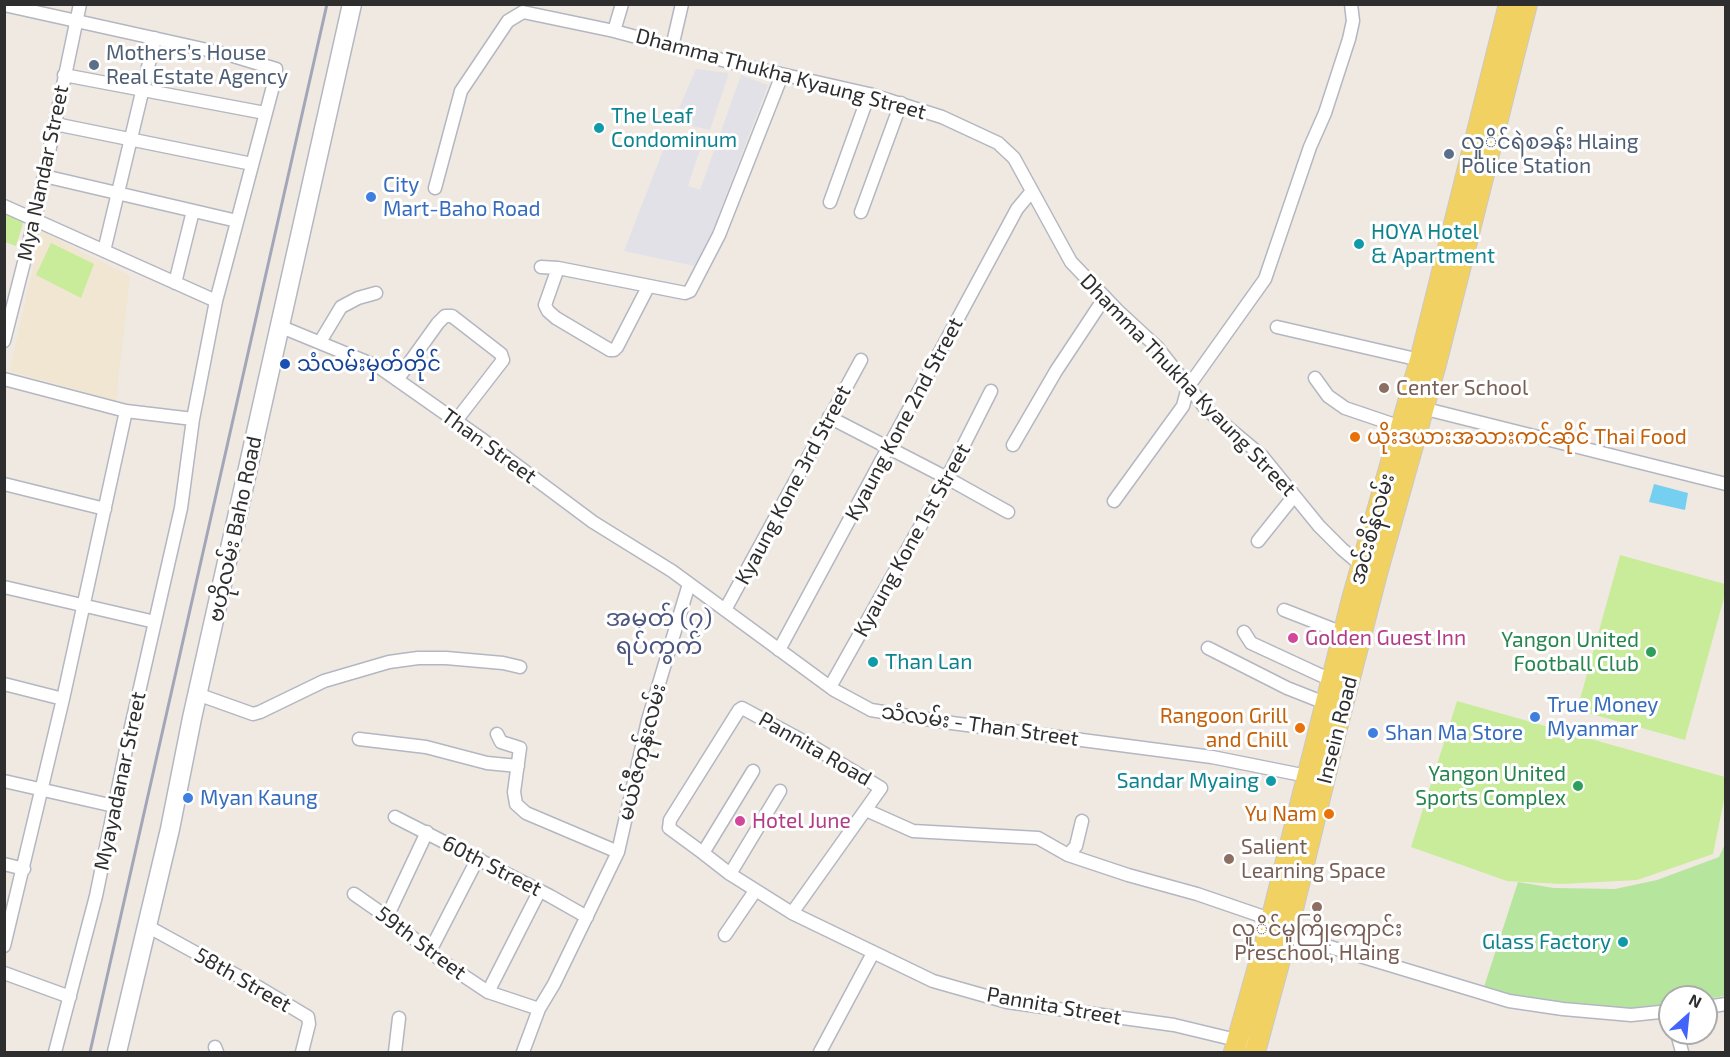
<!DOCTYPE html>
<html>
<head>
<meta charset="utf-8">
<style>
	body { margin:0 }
	#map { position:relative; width:1730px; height:1057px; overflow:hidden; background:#efe9e1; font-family:"Exo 2",sans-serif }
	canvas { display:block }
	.frame { position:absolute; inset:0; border:6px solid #2e2e2e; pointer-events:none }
	.north { position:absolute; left:1658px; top:985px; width:60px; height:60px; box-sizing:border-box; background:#fff; border:2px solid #ababab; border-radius:50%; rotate:27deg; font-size:16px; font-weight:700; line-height:24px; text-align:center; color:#2e2e2e }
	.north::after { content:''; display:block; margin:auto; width:21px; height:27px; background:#4264fb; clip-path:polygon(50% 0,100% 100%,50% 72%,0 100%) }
</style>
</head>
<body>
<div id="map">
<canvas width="1730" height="1057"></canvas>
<div class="frame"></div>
<div class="north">N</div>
</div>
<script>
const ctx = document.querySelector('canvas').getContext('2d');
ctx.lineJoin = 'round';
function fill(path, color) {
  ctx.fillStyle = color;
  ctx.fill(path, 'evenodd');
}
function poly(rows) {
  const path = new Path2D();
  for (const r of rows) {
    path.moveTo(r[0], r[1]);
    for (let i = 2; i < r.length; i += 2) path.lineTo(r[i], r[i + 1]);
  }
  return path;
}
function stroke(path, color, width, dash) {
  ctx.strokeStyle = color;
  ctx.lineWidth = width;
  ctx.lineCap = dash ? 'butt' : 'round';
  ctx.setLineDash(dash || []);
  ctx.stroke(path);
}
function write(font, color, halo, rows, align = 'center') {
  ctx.font = font + ' "Exo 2","Noto Sans Myanmar",sans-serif';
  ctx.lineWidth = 6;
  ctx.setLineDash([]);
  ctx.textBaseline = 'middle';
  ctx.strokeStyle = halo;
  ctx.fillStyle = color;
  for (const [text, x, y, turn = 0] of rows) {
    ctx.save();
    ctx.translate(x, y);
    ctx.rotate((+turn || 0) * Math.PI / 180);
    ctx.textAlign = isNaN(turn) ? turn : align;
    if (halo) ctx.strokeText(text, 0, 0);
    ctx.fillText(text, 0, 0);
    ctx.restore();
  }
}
const industrial = poly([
	[696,69,729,73,710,130,673,122],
	[741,75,768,85,699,267,624,251,669,135,702,143,688,186,700,190]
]);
const education = poly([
	[41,231,130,276,116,401,10,371]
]);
const green = poly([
	[1725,844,1725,996,1706,999,1706,997,1670,997,1670,1005,1633,1011,1552,1003,1483,990,1518,882,1554,888,1615,889,1657,880,1719,857]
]);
const pitch = poly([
	[4,210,25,217,16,246,5,242],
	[51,243,94,264,81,298,36,275],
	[1620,555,1725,584,1725,594,1685,740,1577,710],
	[1457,701,1725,777,1725,795,1713,854,1637,880,1562,884,1507,881,1411,847]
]);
const water = poly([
	[1654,484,1688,493,1685,510,1649,502]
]);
const street = poly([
	[4,5,230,55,276,69,276,75,216,301,193,419,181,508,128,740,96,896,55,1052],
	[614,31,622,4],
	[672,47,682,4],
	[64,75,265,113],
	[55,124,252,164],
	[44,176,237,221],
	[435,188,461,91,508,21,523,12,614,31,741,65,869,94,942,117,998,143,1014,158,1071,262,1118,311,1157,347,1206,409,1262,456,1319,526,1342,549,1362,566,1365,567],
	[830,202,869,94],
	[4,206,216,301],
	[861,212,901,103],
	[104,251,155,38],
	[541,267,558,268,685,293,690,291,719,235,782,75],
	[558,268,545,305,548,311,556,318,610,350,614,350,617,347,648,287],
	[175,283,193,211],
	[279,326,379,367,483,440,593,522,672,571,834,690,871,710,944,722,1212,757,1307,776],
	[1277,327,1420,360],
	[4,341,35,219,80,4],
	[320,342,341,307,358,298,376,293],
	[1315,378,1328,396,1345,408,1401,427],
	[4,379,126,411,193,419],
	[397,380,438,323,445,316,452,316,501,354,503,360,455,422],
	[1418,407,1726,484],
	[829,417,947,478,1008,512],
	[1013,445,1056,371,1105,297],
	[4,484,105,509],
	[1114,501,1183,406,1188,387,1265,279,1310,147,1325,113,1349,39,1353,21,1351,4],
	[1258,541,1294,496],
	[4,587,155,622],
	[725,610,861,360],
	[1284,610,1343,633],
	[1244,632,1251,643,1331,680],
	[1208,648,1287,688,1325,703],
	[779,650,1017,209,1032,191],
	[4,684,63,699],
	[830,687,943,486,991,391],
	[197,694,253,714,260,712,324,681,389,662,418,658,446,658,503,663,520,667],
	[497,734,501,742,520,748,514,792,516,804,526,813,618,852],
	[359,739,426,747,487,763,518,766],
	[753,771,703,853,669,828,670,820,739,710,742,708,805,742,881,788,792,913],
	[4,781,114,806],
	[866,810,913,831,1038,838,1068,855,1128,875,1197,894,1270,919],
	[395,817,550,896,587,917],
	[703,853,730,874,792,913,933,981,1007,1002,1174,1025,1257,1045],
	[1068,855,1076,846,1082,821],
	[4,864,24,869],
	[730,874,780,791],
	[354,894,387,917,443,962,488,992,539,1009],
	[387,917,427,832],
	[147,926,258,987,308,1017,309,1024,302,1052],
	[1287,934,1509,1001,1563,1009,1631,1015,1670,1011],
	[725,935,755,891],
	[4,946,63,699,126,411],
	[430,951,478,858],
	[4,973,70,997],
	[488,992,539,892],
	[1706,1007,1726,1004],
	[1677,1033,1682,1052],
	[215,1047,217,1052],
	[395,1052,399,1018],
	[523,1052,539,1009,554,984,618,852,648,720,689,584],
	[820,1052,873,953]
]);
const secondary = poly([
	[117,1052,170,829,192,718,352,4]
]);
const primary = poly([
	[1234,1052,1269,928,1352,599,1420,360,1509,4],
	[1255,1052,1287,934,1337,728,1378,570,1436,364,1527,4]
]);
const rail = poly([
	[90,1052,327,4]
]);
const markers = [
	[94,65,6,"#5c6f8a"],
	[599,128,6,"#0f9aa8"],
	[1449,154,6,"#5c6f8a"],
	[371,197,6,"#3f7fe0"],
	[1359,244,6,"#0f9aa8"],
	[285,364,6,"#1a4fb4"],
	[1384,388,6,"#8d6e63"],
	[1355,437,6,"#e8710a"],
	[1293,638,6,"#d1479c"],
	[1651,652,6,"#2e9e5b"],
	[873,662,6,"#0f9aa8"],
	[1535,717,6,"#3f7fe0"],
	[1300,728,6,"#e8710a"],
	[1373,733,6,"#3f7fe0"],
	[1271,781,6,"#0f9aa8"],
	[1578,786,6,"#2e9e5b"],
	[188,798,6,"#3f7fe0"],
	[1329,814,6,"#e8710a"],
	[740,821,6,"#d1479c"],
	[1229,859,6,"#8d6e63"],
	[1317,907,6,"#8d6e63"],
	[1623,942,6,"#0f9aa8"]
];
const serviceNames = [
	["Mothers’s House",106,53],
	["Real Estate Agency",106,77],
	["လှုိင်ရဲစခန်း Hlaing",1461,142],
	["Police Station",1461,166]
];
const streetNames = [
	["Dhamma Thukha Kyaung Street",781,74,15],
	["Mya Nandar Street",43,173,-78],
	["Dhamma Thukha Kyaung Street",1188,385,46],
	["Kyaung Kone 2nd Street",904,419,-62],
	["Than Street",489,446,36],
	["Kyaung Kone 3rd Street",793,485,-62],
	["ဗဟိုလမ်း Baho Road",235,529,-78],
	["အင်းစိန်လမ်း",1372,529,-74],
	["Kyaung Kone 1st Street",912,540,-61],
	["သံလမ်း - Than Street",980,725,8],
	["Insein Road",1337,730,-76],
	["Pannita Road",815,749,30],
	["မယ်ဇီကုန်းလမ်း",642,752,-76],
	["Myayadanar Street",120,781,-78],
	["60th Street",492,866,27],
	["59th Street",421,943,37],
	["58th Street",243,980,30],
	["Pannita Street",1054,1006,10]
];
const cultureNames = [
	["The Leaf",611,116],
	["Condominum",611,140],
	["HOYA Hotel",1371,232],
	["& Apartment",1371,256],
	["Than Lan",885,662],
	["Sandar Myaing",1259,781,"right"],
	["Glass Factory",1611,942,"right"]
];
const shopNames = [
	["City",383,185],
	["Mart-Baho Road",383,209],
	["True Money",1547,705],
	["Myanmar",1547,729],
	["Shan Ma Store",1385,733],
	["Myan Kaung",200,798]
];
const transitNames = [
	["သံလမ်းမှတ်တိုင်",297,364]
];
const educationNames = [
	["Center School",1396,388],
	["Salient",1241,847],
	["Learning Space",1241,871],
	["လှုိင်မူကြိုကျောင်း",1317,929,"center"],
	["Preschool, Hlaing",1317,953,"center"]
];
const foodNames = [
	["ယိုးဒယားအသားကင်ဆိုင် Thai Food",1367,437,"left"],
	["Rangoon Grill",1288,716],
	["and Chill",1288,740],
	["Yu Nam",1317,814]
];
const hotelNames = [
	["Golden Guest Inn",1305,638],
	["Hotel June",752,821]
];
const leisureNames = [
	["Yangon United",1639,640],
	["Football Club",1639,664],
	["Yangon United",1566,774],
	["Sports Complex",1566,798]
];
const quarterNames = [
	["အမှတ် (၇)",659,618],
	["ရပ်ကွက်",659,646]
];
fill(industrial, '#e3e1e8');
fill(education, '#f0e6d1');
fill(green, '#b6e59e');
fill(pitch, '#c9ec9a');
fill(water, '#75cff0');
stroke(street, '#b4b7c1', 15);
stroke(secondary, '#b4b7c1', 21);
stroke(primary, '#c9c9c9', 22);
stroke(street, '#fff', 12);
stroke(secondary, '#fff', 18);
stroke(primary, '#f2d163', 20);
stroke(rail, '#a3a6b8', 3);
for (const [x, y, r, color] of markers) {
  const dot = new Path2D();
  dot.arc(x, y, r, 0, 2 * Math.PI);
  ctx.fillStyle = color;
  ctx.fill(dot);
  stroke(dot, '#fff', 2);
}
write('21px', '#4e5e75', '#fff', serviceNames, 'left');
write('21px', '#2e2e2e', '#fff', streetNames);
write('21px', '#0d838f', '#fff', cultureNames, 'left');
write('21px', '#366cbe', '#fff', shopNames, 'left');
write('21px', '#164399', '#fff', transitNames, 'left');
write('21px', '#785e54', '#fff', educationNames, 'left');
write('21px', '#c56008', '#fff', foodNames, 'right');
write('21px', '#b23c85', '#fff', hotelNames, 'left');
write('21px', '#27864d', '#fff', leisureNames, 'right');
write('24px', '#4d5680', '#fff', quarterNames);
</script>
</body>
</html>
